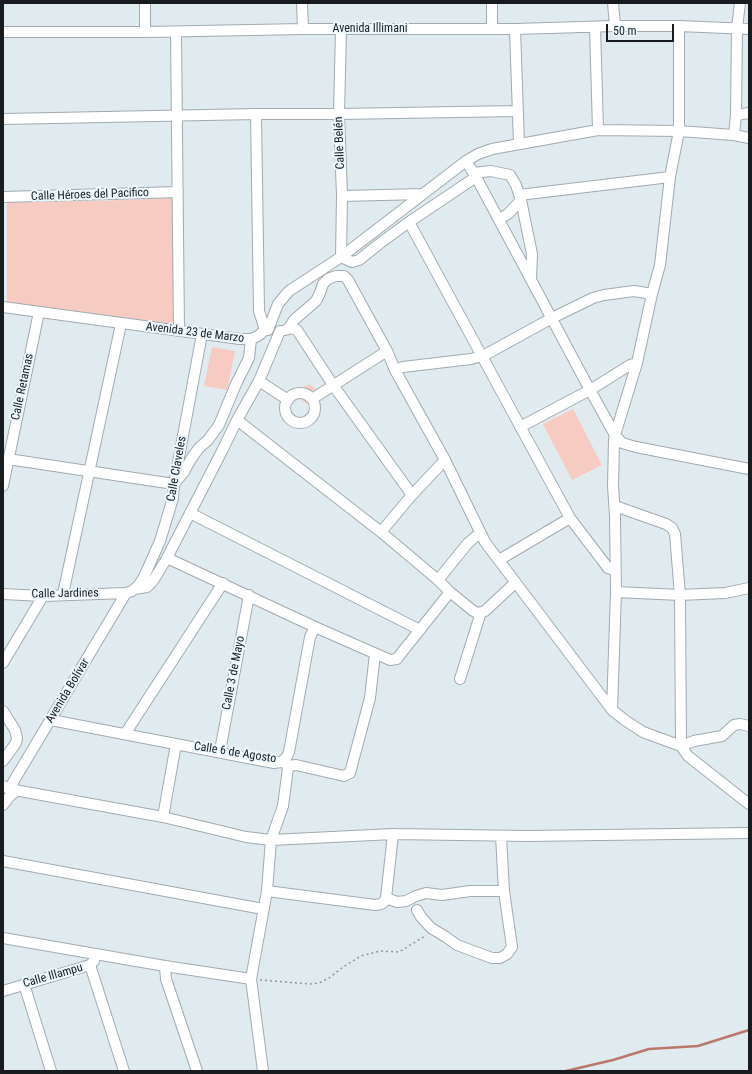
<!DOCTYPE html>
<html>
<head>
<meta charset="utf-8">
<style>
	body { margin:0 }
	#map { position:relative; width:752px; height:1074px; overflow:hidden; background:#e0ebf0; font-family:"Roboto Condensed",sans-serif }
	canvas { display:block }
	.frame { position:absolute; inset:0; border:4px solid #181c1e; pointer-events:none }
	.scale { position:absolute; left:606px; top:24px; width:68px; height:18px; box-sizing:border-box; border:2px solid #181c1e; border-top:0; padding-left:5px; font-size:12px; line-height:14px; white-space:nowrap; color:#181c1e; -webkit-text-stroke:3px #edf8fe; paint-order:stroke }
</style>
</head>
<body>
<div id="map">
<canvas width="752" height="1074"></canvas>
<div class="frame"></div>
<div class="scale">50 m</div>
</div>
<script>
const ctx = document.querySelector('canvas').getContext('2d');
ctx.lineJoin = 'round';
function fill(path, color) {
  ctx.fillStyle = color;
  ctx.fill(path, 'evenodd');
}
function poly(rows) {
  const path = new Path2D();
  for (const r of rows) {
    if (r.length === 3) {
      path.moveTo(r[0] + r[2], r[1]);
      path.arc(r[0], r[1], r[2], 0, 2 * Math.PI);
      continue;
    }
    path.moveTo(r[0], r[1]);
    for (let i = 2; i < r.length; i += 2) path.lineTo(r[i], r[i + 1]);
  }
  return path;
}
function stroke(path, color, width, dash) {
  ctx.strokeStyle = color;
  ctx.lineWidth = width;
  ctx.lineCap = dash ? 'butt' : 'round';
  ctx.setLineDash(dash || []);
  ctx.stroke(path);
}
function write(font, color, halo, rows, align = 'center') {
  ctx.font = font + ' "Roboto Condensed",sans-serif';
  ctx.lineWidth = 4;
  ctx.setLineDash([]);
  ctx.textBaseline = 'middle';
  ctx.strokeStyle = halo;
  ctx.fillStyle = color;
  for (const [text, x, y, turn = 0] of rows) {
    ctx.save();
    ctx.translate(x, y);
    ctx.rotate((+turn || 0) * Math.PI / 180);
    ctx.textAlign = isNaN(turn) ? turn : align;
    if (halo) ctx.strokeText(text, 0, 0);
    ctx.fillText(text, 0, 0);
    ctx.restore();
  }
}
const green = poly([
	[174,198,174,324,7,302,7,201,97,201],
	[212,347,235,351,227,390,204,386],
	[308,394,9],
	[573,409,602,465,572,480,543,424]
]);
const stream = poly([
	[566,1071,613,1060,649,1049,698,1046,749,1030]
]);
const path = poly([
	[260,980,310,984,319,983,329,978,343,967,361,956,380,951,399,952,425,936]
]);
const minor = poly([
	[302,3,303,29],
	[492,3,492,28],
	[613,3,615,26],
	[679,26,679,131,670,177,660,265,652,294,637,363,615,435,622,443,636,447,749,469],
	[595,27,598,130],
	[341,29,339,114,342,196,341,257,352,262,359,260,379,244,409,222,476,177],
	[515,29,519,144],
	[3,32,145,32,303,29,515,29,615,26,679,26,749,29],
	[145,32,145,3],
	[176,32,179,331],
	[736,115,749,113],
	[3,119,256,114,339,114,517,111],
	[734,135,736,115,737,28,740,3],
	[466,161,476,177,590,390,615,435,614,440,613,486,615,516,616,592,612,710,626,721,643,732,681,746,688,756,749,804],
	[473,173,491,171,510,175,516,185,521,200,532,254,531,280],
	[519,195,670,177],
	[342,196,423,194],
	[3,197,178,192],
	[499,219,508,214,521,200],
	[409,222,570,518,608,568,615,571],
	[3,307,240,339,251,339,258,336,265,330,259,311,256,114],
	[289,328,294,320,316,301,320,293,323,284,328,279,336,276,344,276,348,280,387,351,395,370,445,460,485,542,612,710],
	[268,330,278,304,289,291,341,257,466,161,478,154,492,149,598,130,679,131,734,135,749,138],
	[285,330,292,328,297,330,333,385,412,495],
	[395,370,403,367,471,359,483,356,552,318,593,298,604,295,634,291,652,294],
	[259,381,288,400],
	[300,408,15],
	[312,399,387,351],
	[237,420,381,532,438,580,450,592,472,610,477,613,485,611,515,583],
	[520,427,590,390,630,365,637,363],
	[8,459,174,484,184,472,191,459,199,448,208,440,219,425,236,384,249,358,251,339],
	[3,486,39,312],
	[615,506,666,524,672,528,675,534,680,595,681,746,694,741,722,736,734,725,740,724,749,726],
	[190,513,420,630],
	[381,532,412,495,445,460],
	[167,558,315,627,390,660,397,659,399,656,450,592],
	[499,560,570,518],
	[438,580,468,543,480,533],
	[134,589,147,587,153,581,167,558,222,451,237,420,259,381,280,331],
	[616,592,680,595,725,593,749,588],
	[3,594,43,596,126,593,132,591,138,586,144,577,160,541,173,498,174,484,202,334],
	[63,594,121,324],
	[3,663,43,596],
	[460,679,481,612],
	[3,711,15,730,17,738,16,743,3,761],
	[51,720,274,763,281,762,286,758,289,752,310,637,315,627],
	[125,734,223,583],
	[220,751,249,595],
	[287,766,296,765,344,776,350,773,370,698,375,654],
	[3,786,9,789,163,817,246,837,271,840,393,834,527,836,749,833],
	[9,789,126,593],
	[3,805,9,797,17,790],
	[163,817,176,744],
	[3,861,263,909],
	[267,891,375,905,381,904,384,902,386,898,393,834],
	[386,898,397,902,406,901,416,896,426,893,442,895,470,891,504,891],
	[417,910,421,917,431,928,446,937,457,945,492,958,500,958,507,954,512,947,504,891,501,836],
	[3,938,165,966,251,979],
	[90,965,124,1071],
	[165,966,166,979,197,1071],
	[24,984,51,1071],
	[3,991,90,965,94,961],
	[263,1071,251,979,267,891,271,840,283,806,288,768,284,760]
]);
const streetNames = [
	["Avenida Illimani",370,29],
	["Calle Belén",340,143,-92],
	["Calle Héroes del Pacifico",90,195,-2],
	["Avenida 23 de Marzo",195,333,7],
	["Calle Retamas",23,387,-78],
	["Calle Claveles",177,469,-80],
	["Calle Jardines",65,594,-1],
	["Calle 3 de Mayo",234,673,-79],
	["Avenida Bolívar",68,691,-59],
	["Calle 6 de Agosto",235,753,9],
	["Calle Illampu",53,976,-16]
];
fill(green, '#f6cbc2');
stroke(stream, '#bb7769', 2.5);
stroke(minor, '#a0aab0', 12);
stroke(path, '#8e969a', 1.5, [2, 3]);
stroke(minor, '#fff', 10);
write('12px', '#181c1e', '#edf8fe', streetNames);
</script>
</body>
</html>
